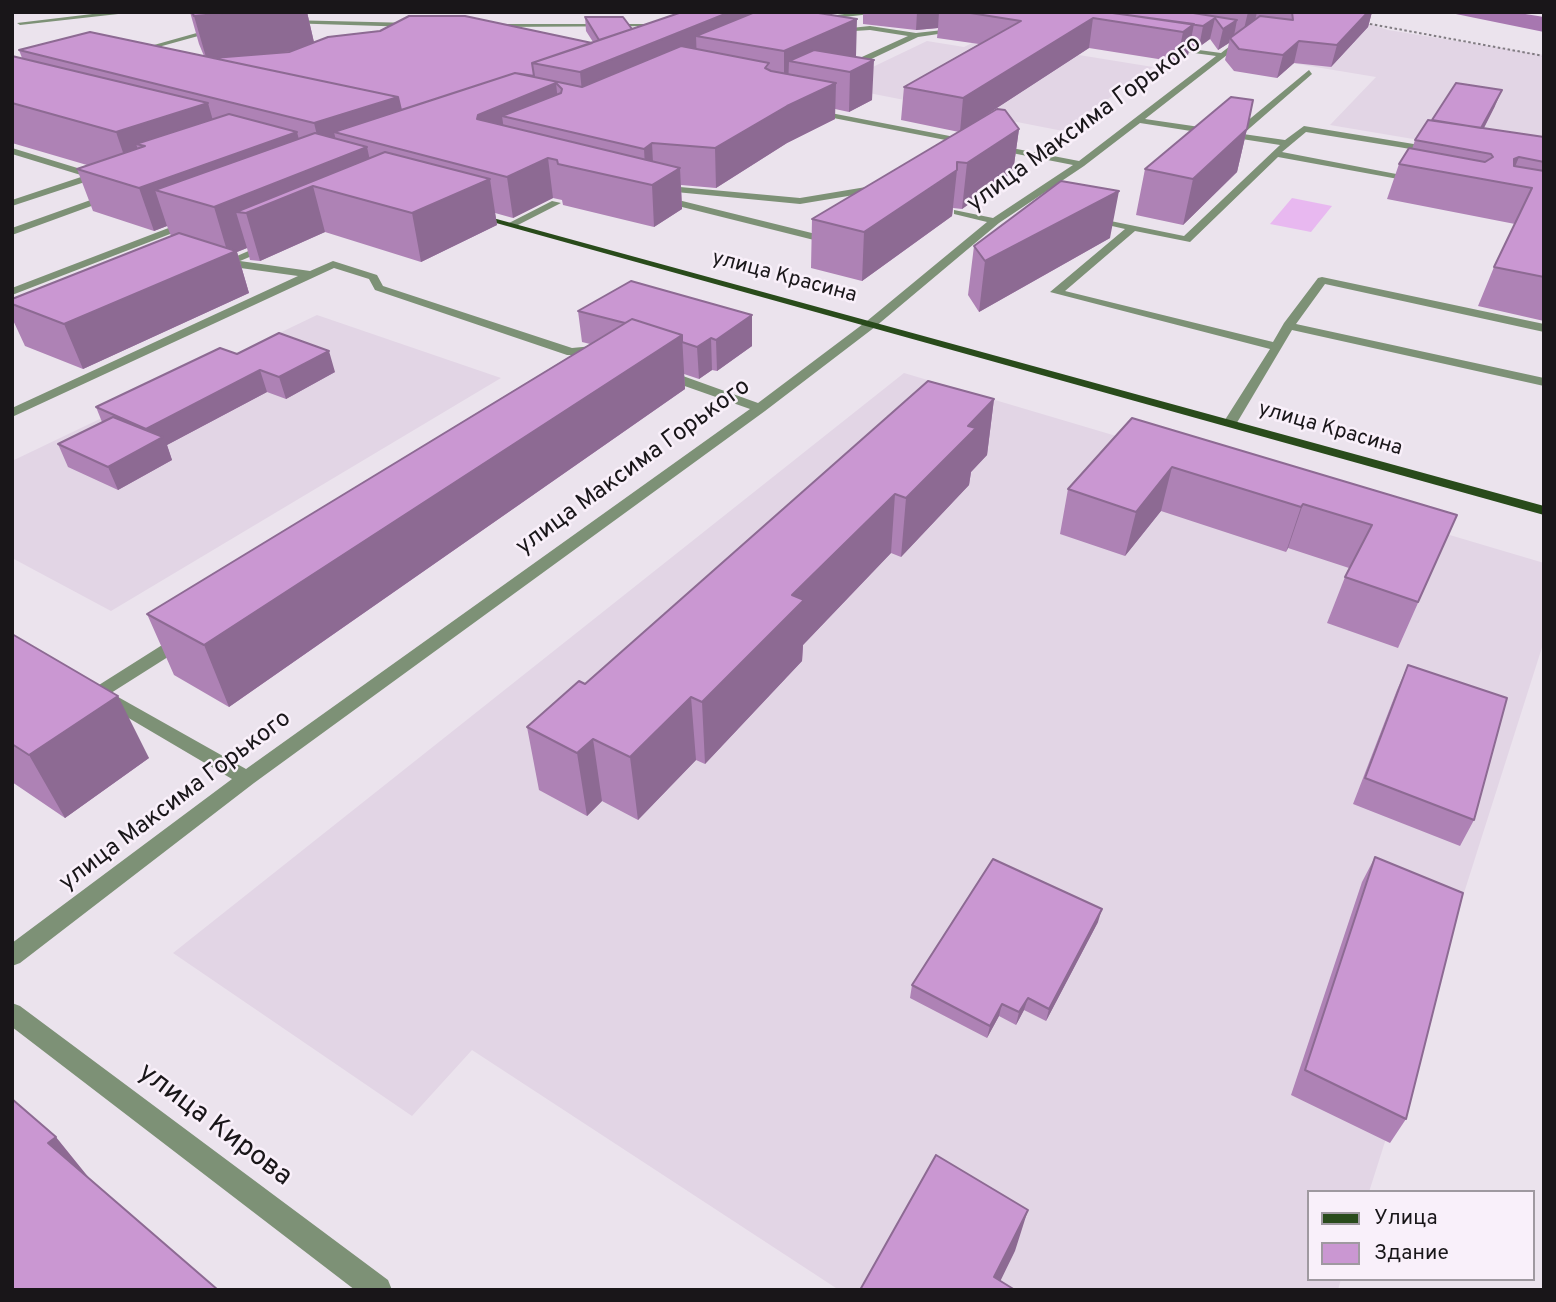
<!DOCTYPE html>
<html>
<head>
<meta charset="utf-8">
<style>
	body { margin:0 }
	#map { position:relative; width:1556px; height:1302px; overflow:hidden; background:#ebe3ed; font-family:Overpass,sans-serif }
	canvas { display:block }
	.frame { position:absolute; inset:0; border:14px solid #191619; pointer-events:none }
	.legend { position:absolute; left:1307px; top:1190px; width:228px; height:91px; box-sizing:border-box; background:#f9f0fa; border:2px solid #9f99a0; margin:0; padding:9px 12px; list-style:none; font-size:21px; color:#191619 }
	.legend li { display:flex; align-items:center; gap:14px; height:35px }
	.legend b { width:35px; border:2px solid #9f99a0 }
</style>
</head>
<body>
<div id="map">
<canvas width="1556" height="1302"></canvas>
<div class="frame"></div>
<ul class="legend">
<li><b style="height:9px;background:#294b1b"></b>Улица</li>
<li><b style="height:19px;background:#ca97d2"></b>Здание</li>
</ul>
</div>
<script>
const ctx = document.querySelector('canvas').getContext('2d');
ctx.lineJoin = 'round';
function fill(path, color) {
  ctx.fillStyle = color;
  ctx.fill(path, 'evenodd');
}
function poly(rows) {
  const path = new Path2D();
  for (const r of rows) {
    path.moveTo(r[0], r[1]);
    for (let i = 2; i < r.length; i += 2) path.lineTo(r[i], r[i + 1]);
  }
  return path;
}
function stroke(path, color, width, dash) {
  ctx.strokeStyle = color;
  ctx.lineWidth = width;
  ctx.lineCap = dash ? 'butt' : 'round';
  ctx.setLineDash(dash || []);
  ctx.stroke(path);
}
function write(font, color, halo, rows, align = 'center') {
  ctx.font = font + ' Overpass,sans-serif';
  ctx.lineWidth = 5;
  ctx.setLineDash([]);
  ctx.textBaseline = 'middle';
  ctx.strokeStyle = halo;
  ctx.fillStyle = color;
  for (const [text, x, y, turn = 0] of rows) {
    ctx.save();
    ctx.translate(x, y);
    ctx.rotate((+turn || 0) * Math.PI / 180);
    ctx.textAlign = isNaN(turn) ? turn : align;
    if (halo) ctx.strokeText(text, 0, 0);
    ctx.fillText(text, 0, 0);
    ctx.restore();
  }
}
const built = poly([
	[1364,22,1388,30,1544,55,1544,161,1330,125,1376,77,1249,56],
	[980,39,1153,67,1063,131,833,86,927,41,964,47],
	[317,315,501,378,111,611,12,558,12,461],
	[904,373,1544,563,1544,641,1369,1192,1309,1192,1309,1279,1341,1279,1338,1290,839,1290,472,1050,412,1116,173,953]
]);
const green = poly([
	[1292,198,1332,206,1311,232,1270,224]
]);
const water = poly([
	[1446,12,1513,12,1544,17,1544,32]
]);
const path = poly([
	[1365,23,1544,56]
]);
const minor = poly([
	[109,12,136,12,20,25,17,23,109,12],
	[859,12,888,12,818,20,815,18,859,12],
	[1274,12,1282,12,1145,119,1234,132,1309,70,1312,74,1243,134,1285,140,1304,126,1438,148,1440,150,1435,153,1306,132,1282,152,1417,178,1422,181,1420,183,1278,157,1190,242,1135,231,1065,291,1273,342,1284,323,1318,278,1322,277,1544,324,1544,332,1325,284,1296,324,1544,378,1544,386,1292,330,1235,426,1225,426,1223,423,1270,349,1050,292,1125,229,1086,220,1086,216,1184,236,1280,145,1140,123,1084,166,999,223,875,327,765,411,254,783,20,963,12,966,12,943,232,779,98,700,91,698,88,694,91,690,178,635,190,635,193,639,190,643,111,693,246,769,750,409,659,377,659,371,669,371,758,403,867,321,987,222,954,214,954,210,993,218,1073,165,813,114,810,109,1079,161,1216,56,1165,49,1162,45,1221,53,1274,12],
	[287,20,413,23,416,25,413,27,285,23,287,20],
	[493,24,661,24,665,26,491,27,493,24],
	[870,26,916,33,961,28,965,30,918,37,848,70,842,70,842,66,908,36,870,30,854,31,836,38,832,36,851,28,870,26],
	[218,27,220,30,133,54,129,52,218,27],
	[12,148,97,174,107,179,102,182,94,179,12,206,12,200,84,176,12,154,12,148],
	[658,185,800,198,866,187,885,193,880,196,866,193,800,204,655,190,655,186,658,185],
	[113,192,116,193,116,197,12,235,12,228,113,192],
	[662,196,828,237,834,235,839,238,830,244,658,201,658,197,662,196],
	[552,201,561,203,516,226,507,224,552,201],
	[192,219,197,222,196,224,12,295,12,288,192,219],
	[269,242,273,243,273,247,240,261,310,271,333,261,377,275,383,286,572,348,593,346,607,352,601,356,567,355,375,290,369,279,334,268,12,417,12,408,298,276,226,266,221,263,269,242],
	[12,1003,20,1006,388,1280,392,1290,355,1290,12,1027,12,1003]
]);
const major = poly([
	[471,212,1544,506,1544,515,471,216,471,212]
]);
const wall = poly([
	[190,12,307,12,314,42,593,42,586,31,585,17,632,29,682,12,753,12,856,56,854,57,872,100,849,112,835,109,835,119,787,143,716,188,681,185,682,209,654,227,563,205,562,200,553,198,513,218,495,213,497,225,421,262,325,232,260,261,250,260,247,248,237,252,249,293,83,369,25,346,12,318,12,299,171,236,167,226,154,231,93,211,77,169,87,165,12,143,12,56,22,58,19,50,204,56,199,44],
	[863,12,1372,12,1368,27,1331,67,1294,63,1277,78,1234,71,1225,60,1229,43,1218,50,1210,39,1199,47,1190,46,1188,55,1177,62,1089,48,972,124,1019,129,1013,172,962,209,953,208,952,216,862,281,811,268,812,219,959,132,901,120,904,87,979,44,937,38,938,28,916,30,863,24],
	[1495,106,1484,128,1544,137,1544,321,1478,306,1494,267,1515,224,1387,199,1399,164,1412,149,1415,140,1432,120],
	[1247,129,1237,172,1183,225,1136,215,1145,169],
	[1110,238,979,312,968,295,974,246],
	[578,311,752,315,752,346,717,371,712,370,699,379,684,374,685,389,229,707,174,675,147,614,590,344,582,342],
	[237,354,335,372,286,399,267,392,167,445,172,460,118,490,68,467,58,444,102,422,96,407],
	[994,399,987,455,971,472,969,485,901,557,891,553,803,645,802,661,705,764,696,760,638,820,602,801,587,816,539,790,527,727,585,684],
	[1132,418,1457,515,1398,648,1327,623,1345,577,1349,568,1288,548,1286,552,1161,511,1125,556,1060,534,1068,489],
	[12,634,149,758,65,818,12,782],
	[1408,665,1474,820,1460,846,1353,804,1397,690],
	[1375,857,1406,1119,1390,1143,1291,1095,1362,882],
	[1098,922,1046,1021,1024,1010,1016,1025,999,1016,987,1038,910,998,912,985]
]);
const shadedWall = poly([
	[242,12,307,12,315,47,208,64,194,16],
	[730,12,753,12,753,39,696,36,697,63,584,112,580,72],
	[917,12,939,12,938,28,916,30],
	[1248,12,1257,12,1254,25,1243,33],
	[1368,12,1372,12,1368,27,1331,67,1337,45],
	[1093,18,1089,48,960,132,963,98],
	[1215,18,1210,39,1199,47,1203,26],
	[857,19,856,56,830,68,789,61,788,88,784,90,784,51],
	[1237,20,1233,41,1230,38,1229,43,1218,50,1223,29],
	[1194,24,1188,55,1177,62,1183,32],
	[1299,41,1294,63,1277,78,1283,55],
	[874,60,872,100,849,112,850,72],
	[556,83,560,120,502,116,506,144,477,119,478,115],
	[836,83,835,119,787,143,716,188,715,148,787,106],
	[1502,90,1495,106,1472,151,1478,133],
	[398,97,406,138,334,132,340,158,367,147,377,192,313,186,325,232,260,261,246,213,236,212,247,248,237,252,249,293,83,369,64,324,228,254,214,207,155,190,167,226,154,231,139,188,297,132,307,171,324,164,314,123],
	[208,103,221,149,136,144,147,174,132,179,116,132],
	[1019,129,1013,172,962,209,967,163],
	[1247,129,1237,172,1183,225,1193,179],
	[652,143,654,182,646,184,644,149],
	[1519,157,1508,184,1514,159],
	[548,158,553,198,513,218,507,177],
	[680,168,682,209,654,227,652,185],
	[957,170,952,216,862,281,864,232],
	[490,179,497,225,421,262,412,213],
	[1119,191,1110,238,979,312,985,261],
	[752,315,752,346,717,371,716,340],
	[682,335,685,389,229,707,204,645],
	[711,338,712,370,699,379,697,347],
	[329,351,335,372,286,399,279,377],
	[260,370,267,392,167,445,172,460,118,490,108,467,152,443,146,429],
	[994,399,987,455,971,472,969,485,901,557,906,498,968,426],
	[1172,467,1161,511,1125,556,1136,512],
	[895,494,891,553,803,645,802,661,705,764,702,702,792,595],
	[1303,504,1288,548,1286,552,1301,507],
	[118,696,149,758,65,818,29,755],
	[691,697,696,760,638,820,630,757],
	[593,739,602,801,587,816,577,753],
	[1102,909,1098,922,1046,1021,1049,1009],
	[1028,998,1024,1010,1016,1025,1019,1012],
	[1002,1004,999,1016,987,1038,990,1026],
	[56,1137,102,1194,48,1143],
	[1028,1210,1015,1251,996,1290,994,1277]
]);
const building = poly([
	[192,12,242,12,194,16,192,12],
	[682,12,730,12,580,72,532,63,682,12],
	[755,12,812,12,857,19,784,51,696,36,755,12],
	[964,12,1105,12,1194,24,1183,32,1093,18,963,98,904,87,1021,21,964,12],
	[1107,12,1187,12,1237,20,1223,29,1215,18,1203,26,1107,12],
	[1292,12,1368,12,1337,45,1299,41,1283,55,1239,49,1230,38,1260,16,1293,20,1292,12],
	[409,16,465,16,592,43,532,63,534,76,515,73,401,110,398,97,213,58,289,52,328,37,380,31,409,16],
	[585,17,623,17,632,29,599,40,585,17],
	[90,32,398,97,314,123,19,50,90,32],
	[681,46,769,63,765,68,771,71,836,83,787,106,715,148,652,143,644,149,502,116,561,93,562,89,556,83,478,115,477,119,680,168,652,185,558,164,557,160,548,158,507,177,334,132,515,73,582,87,681,46],
	[814,50,874,60,850,72,789,61,814,50],
	[12,56,208,103,116,132,12,103,12,56],
	[1456,83,1502,90,1481,128,1432,120,1456,83],
	[1231,97,1253,100,1247,129,1193,179,1145,169,1231,97],
	[997,109,1005,110,1019,129,967,163,957,162,957,170,864,232,812,219,997,109],
	[229,114,297,132,139,188,77,169,145,146,136,144,229,114],
	[1428,120,1544,137,1544,162,1519,157,1514,159,1514,166,1544,171,1544,277,1494,267,1532,188,1399,164,1409,148,1485,162,1493,157,1491,154,1415,140,1428,120],
	[315,133,367,147,214,207,155,190,315,133],
	[385,152,490,179,412,213,313,186,246,213,236,212,385,152],
	[1061,181,1119,191,985,261,974,246,1061,181],
	[179,233,236,251,64,324,12,304,12,299,179,233],
	[631,281,752,315,716,340,711,338,697,347,682,342,682,335,632,319,625,323,578,311,631,281],
	[632,319,682,335,204,645,147,614,632,319],
	[279,333,329,351,279,377,260,370,146,429,96,407,220,348,237,354,279,333],
	[928,381,994,399,968,426,976,428,906,498,895,494,792,595,804,600,702,702,691,697,630,757,593,739,577,753,527,727,579,681,585,684,928,381],
	[113,417,163,437,108,467,58,444,113,417],
	[1132,418,1457,515,1418,602,1345,577,1372,525,1303,504,1301,507,1172,467,1136,512,1068,489,1132,418],
	[12,634,118,696,29,755,12,744,12,634],
	[1408,665,1507,698,1474,820,1365,778,1408,665],
	[1375,857,1463,893,1406,1119,1305,1070,1375,857],
	[993,859,1102,909,1049,1009,1028,998,1019,1012,1002,1004,990,1026,912,985,993,859],
	[12,1099,56,1137,48,1143,218,1290,12,1290,12,1099],
	[936,1155,1028,1210,994,1277,1015,1290,860,1290,936,1155]
]);
const farStreetnames = [
	["улица Красина",784,278,15],
	["улица Красина",1330,430,16]
];
const streetNames = [
	["улица Максима Горького",1085,125,-36],
	["улица Максима Горького",634,468,-36],
	["улица Максима Горького",176,802,-37]
];
const nearStreetnames = [
	["улица Кирова",214,1126,37]
];
fill(built, '#e2d5e5');
fill(green, '#e8b8f0');
fill(water, '#a777b0');
stroke(path, '#817c82', 2, [2.5, 2.5]);
fill(minor, '#7d9176');
fill(major, '#294b1b');
fill(wall, '#ae82b5');
fill(shadedWall, '#8d6a93');
fill(building, '#ca97d2');
stroke(building, '#8d6a93', 2);
write('21px', '#191619', '#f9f0fa', farStreetnames);
write('24px', '#191619', '#f9f0fa', streetNames);
write('28px', '#191619', '#f9f0fa', nearStreetnames);
</script>
</body>
</html>
